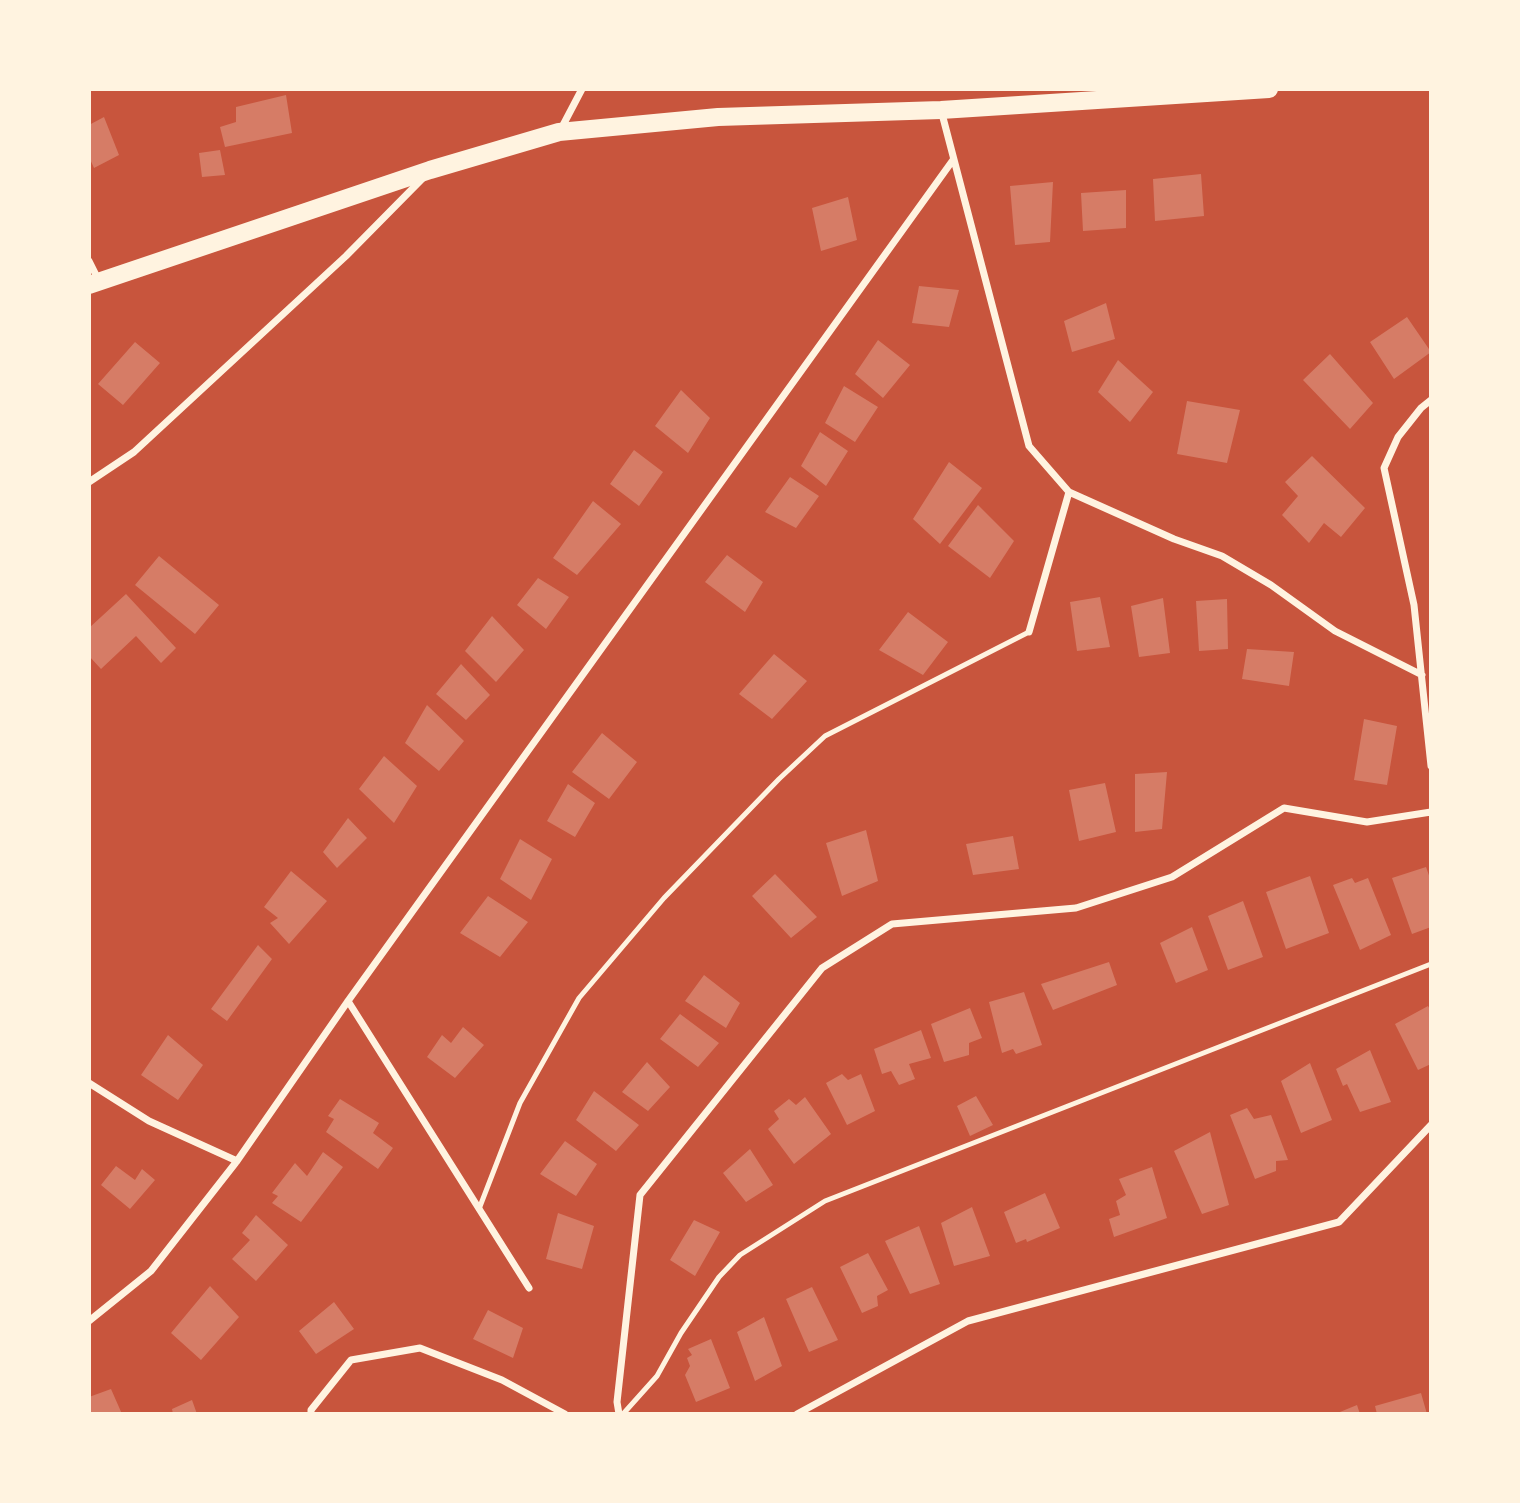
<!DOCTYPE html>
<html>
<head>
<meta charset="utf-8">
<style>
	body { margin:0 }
	#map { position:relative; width:1520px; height:1503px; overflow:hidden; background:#c8553d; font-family:Poppins,sans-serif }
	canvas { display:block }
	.frame { position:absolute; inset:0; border:91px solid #fff3e0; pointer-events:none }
</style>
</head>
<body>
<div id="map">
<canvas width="1520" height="1503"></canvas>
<div class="frame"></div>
</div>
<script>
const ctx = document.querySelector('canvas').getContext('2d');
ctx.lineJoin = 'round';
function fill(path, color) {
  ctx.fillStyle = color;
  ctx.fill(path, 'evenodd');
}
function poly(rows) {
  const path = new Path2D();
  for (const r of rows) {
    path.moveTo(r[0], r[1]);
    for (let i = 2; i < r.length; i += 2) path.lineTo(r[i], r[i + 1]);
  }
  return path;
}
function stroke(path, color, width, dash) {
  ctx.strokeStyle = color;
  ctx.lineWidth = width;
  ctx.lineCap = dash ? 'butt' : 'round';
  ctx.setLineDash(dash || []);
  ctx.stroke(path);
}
const building = poly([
	[286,95,292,133,225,147,220,127,236,122,236,107],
	[104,117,119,155,94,168,89,157,89,125],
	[220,150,225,175,202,177,199,153],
	[1201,174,1204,216,1155,221,1153,179],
	[1053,182,1050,242,1015,245,1010,186],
	[1126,190,1126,228,1083,231,1081,193],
	[848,197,857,240,821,251,812,208],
	[919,286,959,290,949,327,912,323],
	[1106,303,1115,339,1072,352,1064,321],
	[1407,317,1431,352,1394,379,1370,342],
	[878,340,910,365,883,398,855,374],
	[135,342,160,363,123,405,98,384],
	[1330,354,1373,403,1350,429,1303,380],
	[1118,360,1153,392,1130,422,1098,392],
	[844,386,878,407,855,442,825,423],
	[681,390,710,418,688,453,655,426],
	[1187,401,1240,410,1227,463,1177,454],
	[820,432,848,451,826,486,801,466],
	[634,450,663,472,639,506,610,484],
	[1312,456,1365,508,1341,537,1324,523,1309,543,1282,515,1298,496,1285,482],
	[949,462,982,488,940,544,913,519],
	[790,477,819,496,796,528,765,512],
	[593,501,621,524,577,575,553,558],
	[978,505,1014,541,990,578,948,546],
	[727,555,763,582,745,612,705,582],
	[159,556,219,605,195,634,135,585],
	[538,578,569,597,546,629,517,605],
	[126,594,176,648,161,663,136,636,101,669,89,656,89,628],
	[1100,597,1110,647,1077,651,1070,602],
	[1163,598,1170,653,1139,657,1131,606],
	[1227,599,1228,649,1199,651,1196,601],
	[908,612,948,642,923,675,879,650],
	[492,616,524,650,496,682,465,651],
	[1247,649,1294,652,1289,686,1242,679],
	[774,654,807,681,772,719,739,694],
	[461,664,490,695,466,720,436,694],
	[427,705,464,741,439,771,405,743],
	[1364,719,1397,726,1387,785,1354,780],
	[602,733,637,762,609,799,572,772],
	[384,756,417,786,394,823,359,789],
	[1167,772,1162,829,1135,832,1135,774],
	[1105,783,1116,832,1079,841,1069,790],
	[568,784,595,803,575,837,547,821],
	[348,818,367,838,337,868,323,852],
	[866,830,878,881,842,896,826,843],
	[1013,836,1019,869,973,875,966,844],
	[520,839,552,859,531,900,500,879],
	[1426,867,1431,881,1431,927,1412,934,1392,878],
	[291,871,327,901,289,944,270,923,278,918,264,907],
	[775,874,817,917,791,938,752,896],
	[1310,876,1329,933,1286,949,1266,892],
	[1352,878,1355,883,1368,878,1391,935,1360,950,1333,885],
	[488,896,528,922,500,957,460,933],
	[1243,901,1263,957,1228,970,1208,916],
	[1192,927,1208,970,1176,983,1160,943],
	[258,945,272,959,227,1021,211,1009],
	[1109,962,1117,985,1053,1010,1041,984],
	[704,975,740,1003,726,1028,685,1001],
	[1024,992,1042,1045,1016,1054,1013,1049,1002,1053,989,1002],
	[1428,1006,1431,1011,1431,1064,1418,1070,1395,1024],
	[970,1008,982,1038,969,1043,969,1055,944,1062,931,1024],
	[680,1014,719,1043,698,1067,660,1039],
	[463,1027,484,1045,455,1078,427,1057,442,1035,451,1043],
	[921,1030,931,1058,909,1064,915,1079,899,1085,891,1071,882,1074,874,1049],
	[168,1035,203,1065,178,1100,141,1075],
	[1370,1050,1391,1102,1360,1112,1347,1084,1343,1086,1336,1069],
	[647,1062,670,1087,648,1111,622,1092],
	[1310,1063,1332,1120,1301,1133,1281,1081],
	[842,1074,848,1080,861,1074,875,1111,847,1125,826,1083],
	[594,1091,639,1125,616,1151,576,1120],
	[976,1096,993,1125,970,1136,957,1106],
	[805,1097,831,1134,794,1164,768,1129,779,1119,774,1111,789,1099,796,1105],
	[340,1099,379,1123,373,1133,393,1148,378,1169,326,1132,334,1119,328,1116],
	[1247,1108,1254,1119,1271,1115,1288,1160,1276,1161,1276,1171,1255,1179,1230,1115],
	[1210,1132,1229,1205,1202,1214,1174,1151],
	[565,1141,597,1164,576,1196,540,1174],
	[750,1149,773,1185,746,1202,723,1173],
	[323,1152,343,1167,301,1222,272,1203,278,1196,272,1193,295,1163,307,1176],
	[116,1166,135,1180,142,1169,155,1180,130,1209,101,1185],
	[1152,1167,1167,1218,1114,1237,1109,1219,1120,1215,1116,1201,1126,1195,1119,1179],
	[1045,1193,1060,1228,1027,1242,1026,1239,1016,1243,1004,1212],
	[972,1207,990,1256,954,1266,941,1223],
	[558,1213,594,1226,582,1269,546,1259],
	[256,1215,288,1245,256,1281,232,1259,250,1240,242,1233],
	[694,1220,720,1232,695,1276,670,1260],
	[919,1226,940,1284,910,1294,885,1241],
	[868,1253,888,1290,877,1296,878,1306,862,1313,840,1267],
	[210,1286,239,1317,201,1360,171,1333],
	[812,1287,838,1340,809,1352,786,1299],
	[334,1302,354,1329,316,1354,299,1331],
	[488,1310,523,1328,513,1358,473,1339],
	[764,1317,782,1366,755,1381,737,1332],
	[711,1339,730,1388,696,1402,685,1375,690,1366,687,1358,692,1355,688,1349],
	[111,1389,122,1414,89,1414,89,1397],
	[1421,1393,1427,1414,1377,1414,1375,1406],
	[192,1400,197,1414,173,1414,172,1409],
	[1357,1405,1360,1414,1335,1414]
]);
const service = poly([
	[479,1209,520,1103,579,998,664,898,779,779,825,736,1029,632],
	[623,1414,657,1376,681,1333,719,1277,740,1255,825,1201,1431,964]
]);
const minor = poly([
	[941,110,1029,446,1069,492,1174,539,1222,556,1271,585,1335,631,1422,675],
	[561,129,582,89],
	[89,261,99,281],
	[1431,400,1421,408,1398,437,1384,468,1414,605,1431,766],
	[89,482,134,452,346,256,422,179],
	[1029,632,1069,492],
	[348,1001,529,1288],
	[89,1083,149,1121,237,1161],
	[89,1321,151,1271,237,1161,348,1001,953,160],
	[311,1414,311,1410,351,1360,420,1348,502,1380,565,1414],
	[619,1414,617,1402,640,1195,822,968,892,924,1076,908,1172,877,1284,808,1367,822,1431,812],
	[797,1414,968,1321,1339,1222,1431,1125]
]);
const primary = poly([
	[89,285,430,170,559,132,718,117,941,110,1269,89]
]);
fill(building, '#d67c66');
stroke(service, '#fff3e0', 5);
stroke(minor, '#fff3e0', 7);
stroke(primary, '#fff3e0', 18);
</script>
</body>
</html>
